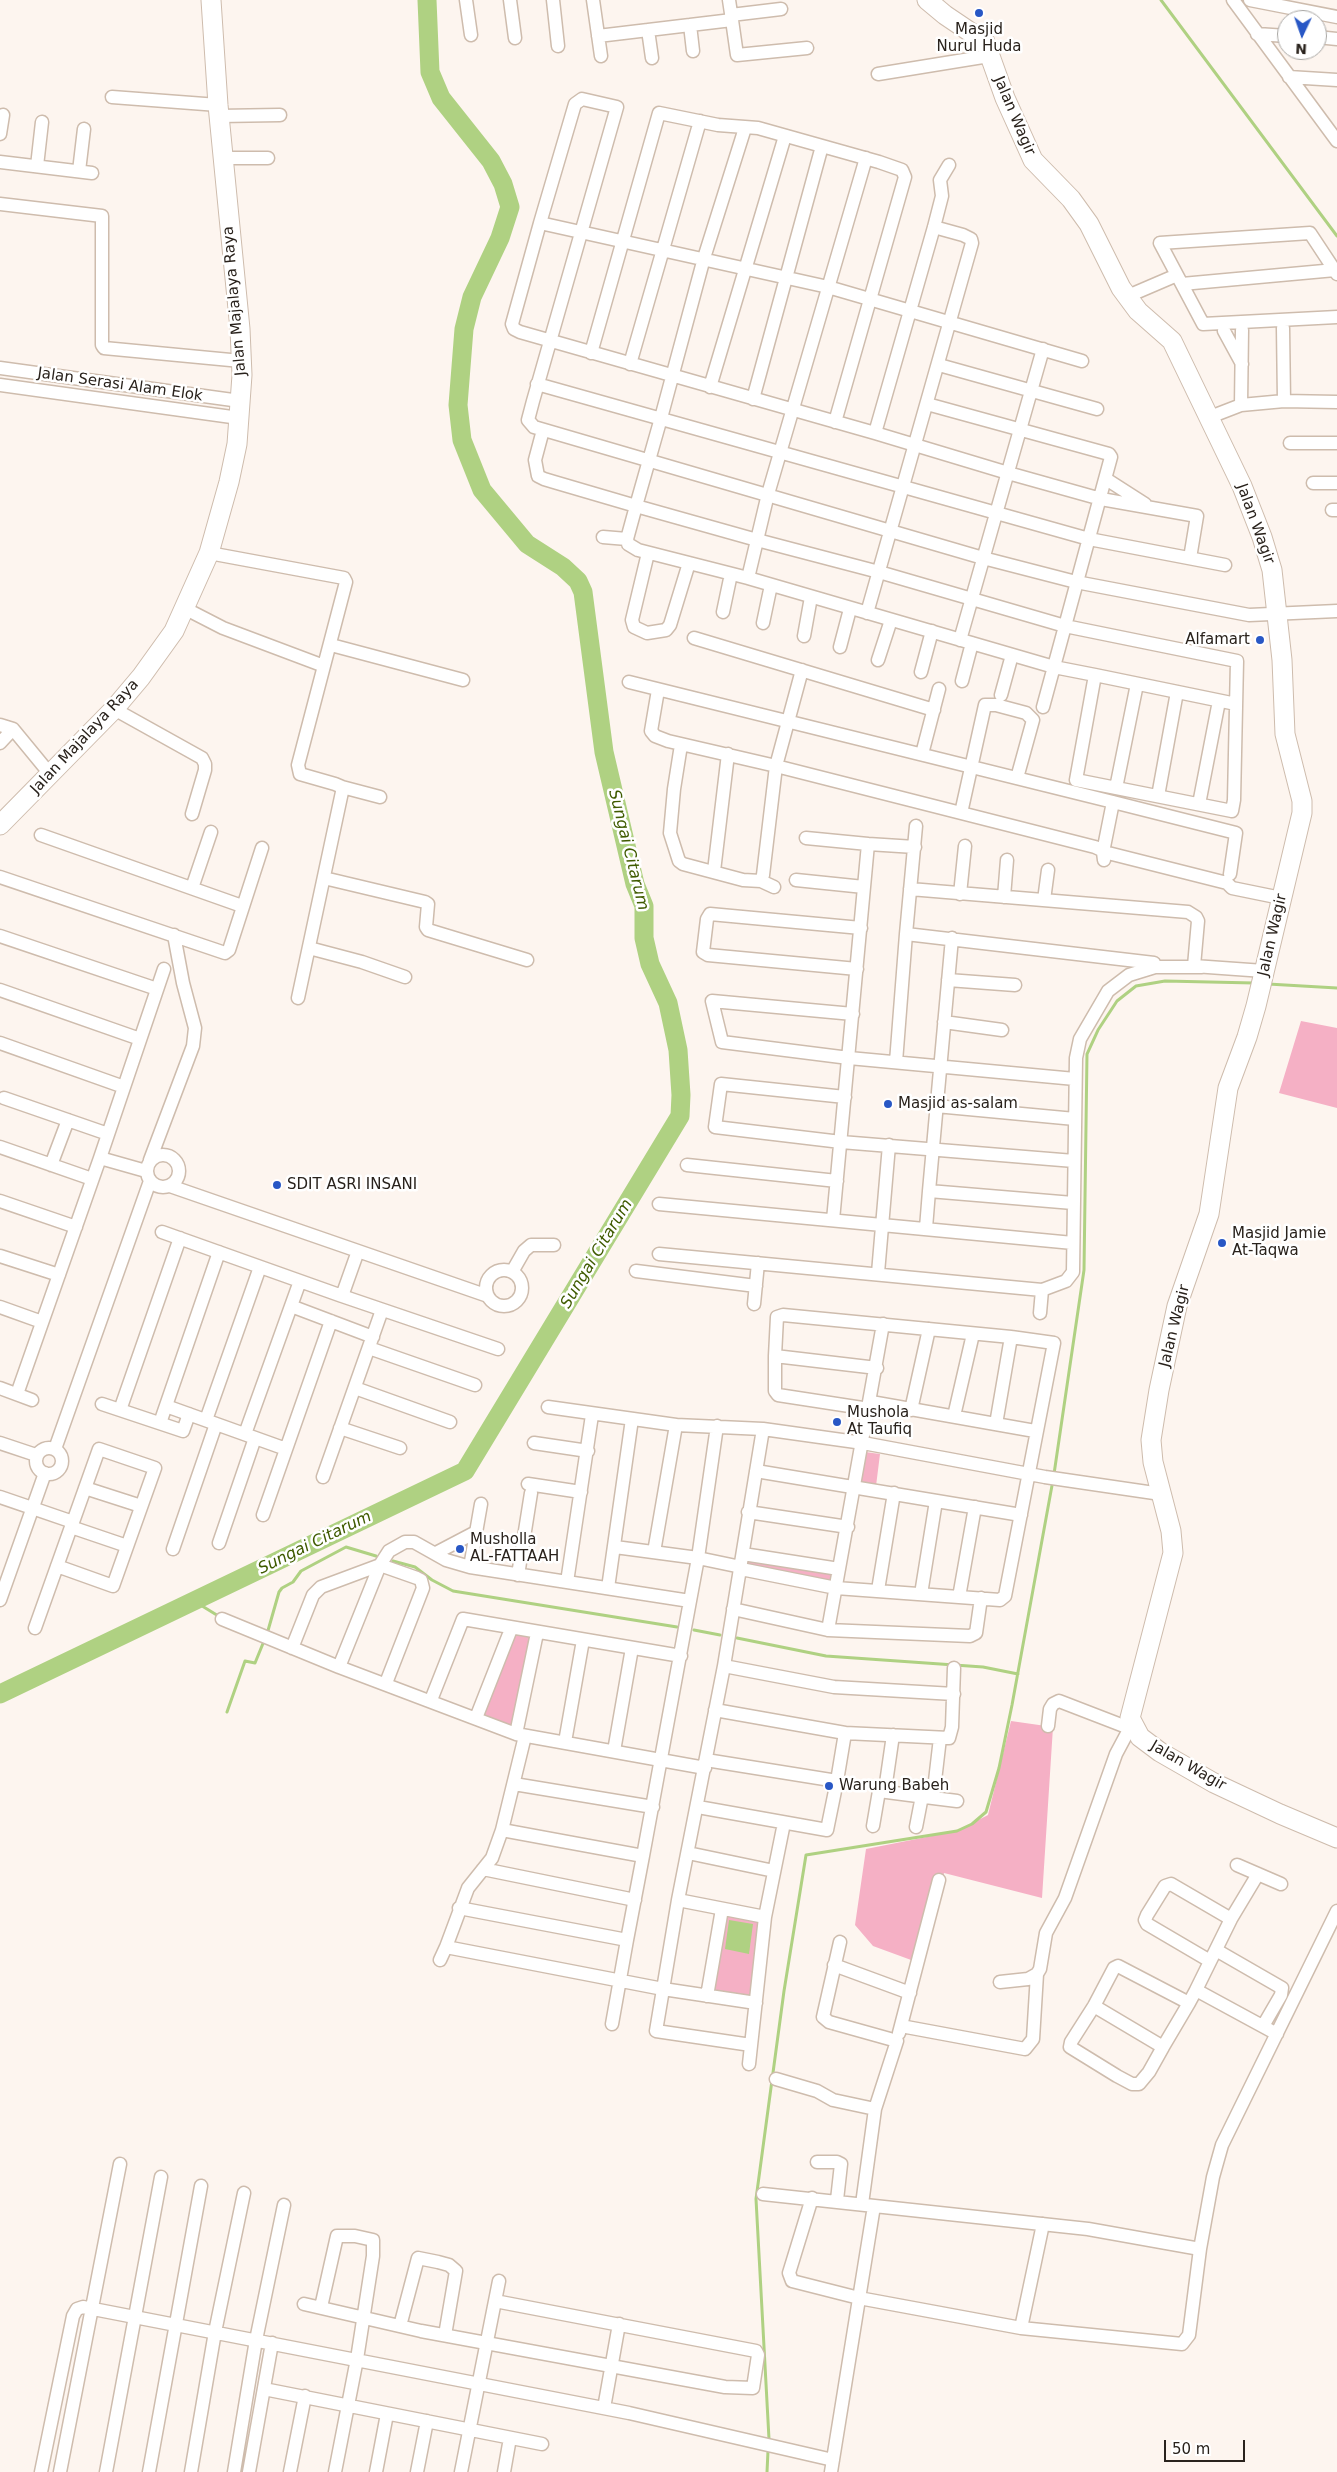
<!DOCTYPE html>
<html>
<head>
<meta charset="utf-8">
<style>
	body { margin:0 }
	#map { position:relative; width:1337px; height:2472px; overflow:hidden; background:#fdf5ef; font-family:"DejaVu Sans",sans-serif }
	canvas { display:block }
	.north { position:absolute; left:1277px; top:10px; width:50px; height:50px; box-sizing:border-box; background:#fff; border:1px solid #a9a7a4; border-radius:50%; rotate:183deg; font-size:14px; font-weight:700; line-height:20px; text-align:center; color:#29221c }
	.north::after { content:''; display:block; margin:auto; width:18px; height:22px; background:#2857c5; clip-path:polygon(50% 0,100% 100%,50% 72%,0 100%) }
	.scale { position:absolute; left:1164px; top:2440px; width:81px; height:22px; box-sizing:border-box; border:2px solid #29221c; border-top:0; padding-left:6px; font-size:15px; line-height:18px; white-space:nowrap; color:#29221c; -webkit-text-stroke:4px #fff; paint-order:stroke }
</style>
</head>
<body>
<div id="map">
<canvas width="1337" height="2472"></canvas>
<div class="north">N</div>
<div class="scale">50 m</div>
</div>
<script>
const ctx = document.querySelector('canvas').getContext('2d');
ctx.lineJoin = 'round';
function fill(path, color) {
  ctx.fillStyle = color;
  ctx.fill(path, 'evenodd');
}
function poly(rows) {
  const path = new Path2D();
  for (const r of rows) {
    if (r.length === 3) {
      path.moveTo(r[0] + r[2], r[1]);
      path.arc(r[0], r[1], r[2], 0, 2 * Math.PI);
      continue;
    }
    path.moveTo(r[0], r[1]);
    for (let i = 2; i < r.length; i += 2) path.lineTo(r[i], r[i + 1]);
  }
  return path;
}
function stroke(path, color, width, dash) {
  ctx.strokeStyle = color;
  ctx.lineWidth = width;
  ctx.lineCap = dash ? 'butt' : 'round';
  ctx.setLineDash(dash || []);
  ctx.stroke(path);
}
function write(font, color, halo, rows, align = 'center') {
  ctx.font = font + ' "DejaVu Sans",sans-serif';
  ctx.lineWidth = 5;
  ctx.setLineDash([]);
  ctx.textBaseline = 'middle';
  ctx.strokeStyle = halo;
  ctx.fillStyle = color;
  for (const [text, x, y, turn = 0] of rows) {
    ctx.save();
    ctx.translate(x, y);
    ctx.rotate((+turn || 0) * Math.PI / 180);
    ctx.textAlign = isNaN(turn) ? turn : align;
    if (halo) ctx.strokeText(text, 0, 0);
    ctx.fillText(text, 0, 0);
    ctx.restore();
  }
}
const green = poly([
	[1301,1021,1337,1028,1337,1108,1279,1093],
	[865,1452,880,1454,876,1486,860,1484],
	[743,1554,839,1569,836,1588,741,1569],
	[511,1629,537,1633,516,1734,476,1718],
	[1011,1721,1053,1727,1042,1898,944,1873,922,1964,873,1946,855,1925,866,1849,957,1831,988,1815],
	[725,1912,763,1920,752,1998,711,1993]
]);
const water = poly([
	[729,1920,753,1924,749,1954,725,1949]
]);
const stream = poly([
	[1161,0,1337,236],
	[1268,984,1337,988],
	[1054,1474,1084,1270,1087,1054,1098,1030,1117,1001,1136,986,1165,981,1254,983],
	[393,1561,415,1567,432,1580,453,1591,677,1627],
	[194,1601,220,1617],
	[694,1630,720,1635],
	[267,1634,279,1592,282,1588,293,1582,301,1571,346,1547,376,1556],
	[737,1638,826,1656,983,1667,1018,1674],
	[227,1712,245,1661,255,1663,264,1641],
	[769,2439,756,2199,784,1991,806,1855,957,1831,972,1824,986,1812,999,1768,1012,1705,1053,1480],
	[767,2472,768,2451]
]);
const river = poly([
	[0,1694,465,1471,680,1116,681,1095,678,1050,668,1003,650,964,644,938,644,906,635,884,604,752,583,592,578,581,563,567,527,544,482,490,462,440,458,405,464,329,472,297,500,238,510,207,503,184,491,161,441,98,430,72,427,0]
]);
const street = poly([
	[466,0,471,35],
	[510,0,515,38],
	[553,0,558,46],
	[593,0,601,56],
	[1233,0,1337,141],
	[1250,0,1337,17],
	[731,15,781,9],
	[732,20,737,55,807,48],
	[690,25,693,51],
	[648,30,652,58],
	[1257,34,1287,36],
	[598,36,732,20,729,0],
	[1317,37,1337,39],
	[878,74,989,56],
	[1289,77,1337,80],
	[112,97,218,105],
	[219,116,280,115],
	[0,134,3,115],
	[223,158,268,158],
	[0,162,92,173],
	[37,166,42,122],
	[79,171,84,129],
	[0,204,102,216,102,345,104,348,241,361],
	[540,223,575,104,582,99,617,107,533,401,528,420,534,427,983,558,1076,582,1249,615,1337,611],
	[1337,274,1310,233,1160,243,1203,324,1337,317],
	[1182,284,1335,270],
	[1128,296,1177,275],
	[1283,328,1284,401],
	[1224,331,1242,364],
	[591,353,659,113,718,125,758,128,879,162,902,170,905,177,835,422],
	[1082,361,828,287,540,223,512,324,514,329,520,332,875,433,1008,473,1101,499,1197,516,1190,558],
	[630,364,700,121],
	[939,365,1097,409],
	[0,368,240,401],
	[537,384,1089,539,1225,565],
	[0,385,239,418],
	[710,387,785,136],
	[753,399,822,146],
	[927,404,1109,454,1111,457,1043,707],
	[1241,405,1242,330],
	[1210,417,1241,405,1284,401,1337,402],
	[543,430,535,460,538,476,544,479,554,482,636,506,757,540,879,572,1065,626,1237,661,1234,800,1232,811,1076,780,1095,675,1054,667,748,578,638,550,628,544,627,539,636,506,661,418,704,258,745,128],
	[875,433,934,227,942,196,940,180,949,165],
	[1290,443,1337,443],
	[1106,479,1145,504],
	[1313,483,1337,483],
	[1332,510,1337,510],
	[603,537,627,539],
	[209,553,344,578,346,582,298,765,300,774,335,784,342,787,342,792,298,998],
	[648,553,632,620,634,627,647,633,666,630,670,625,689,563],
	[748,578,768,494,866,158],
	[186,609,223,628,324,666],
	[723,612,731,574],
	[867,613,972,243,971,239,963,235,934,227],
	[763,623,771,585],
	[804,636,811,597],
	[694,638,934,710],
	[960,640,1043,349],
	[331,645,463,680],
	[840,647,850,609],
	[878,660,891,620],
	[921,672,932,631],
	[1095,675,1236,704],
	[962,681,972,643],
	[629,682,1113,802],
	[658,690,651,731,655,736,668,741,776,766,1095,847,1108,853,1227,883,1232,888,1281,898],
	[1001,695,1012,655],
	[114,709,202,758,205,764,205,770,192,814],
	[0,725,13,729,50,774],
	[0,743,13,729],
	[681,745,674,789,670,833,679,861,683,864,743,880,761,881,774,887],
	[922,754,939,689],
	[342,787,380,797],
	[1116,788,1137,684],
	[1158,796,1177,692],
	[1199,804,1219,701],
	[961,813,985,705,996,705,1026,713,1033,720,1017,778],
	[916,826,906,934,1154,963],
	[41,835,242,906],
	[806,838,868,844],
	[1104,860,1103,852,1113,802,1236,833,1230,874],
	[714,871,728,754],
	[0,877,225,953,229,950,262,848],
	[324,878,425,902,428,904,426,927,428,930,527,960],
	[796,880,864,887],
	[761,881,763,875,776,766,802,670],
	[192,888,211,832],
	[910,889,1188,912,1196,917,1198,921,1194,966],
	[960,894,965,846],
	[1004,897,1007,860],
	[1044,900,1048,870],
	[0,936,157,989],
	[309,948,362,962,405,977],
	[1194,966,1264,971],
	[857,969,708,955,703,952,707,919,710,914,861,928],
	[948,980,1015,985],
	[0,990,140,1039],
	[853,1014,712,1001,722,1042,849,1058,1075,1079],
	[944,1022,1002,1030],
	[0,1043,124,1087],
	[896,1062,906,934],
	[845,1097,721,1084,715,1127,841,1142,1074,1161],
	[4,1098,108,1134],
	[936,1106,1075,1119],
	[0,1147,92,1179],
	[163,1171,16],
	[150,1160,193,1046,195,1028,183,983,174,935],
	[51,1165,68,1120],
	[687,1165,837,1181],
	[146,1171,100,1158,164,969],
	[170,1186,488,1296],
	[929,1191,952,938],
	[0,1201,76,1227],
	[659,1204,1073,1243],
	[833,1220,868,844,915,847],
	[926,1228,929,1191,1073,1203],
	[162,1232,342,1296],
	[358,1251,342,1296,498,1349],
	[659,1254,1042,1290,1066,1281,1073,1272,1076,1058,1080,1039,1108,991,1129,975,1155,967,1202,967],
	[0,1256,59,1275],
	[504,1288,18],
	[636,1271,756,1286],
	[512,1272,524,1251,531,1245,554,1245],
	[878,1273,889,1145],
	[754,1304,758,1263],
	[291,1306,373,1337],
	[0,1307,42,1322],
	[1040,1313,1042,1290],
	[369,1348,475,1385],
	[775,1356,877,1368],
	[0,1388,32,1400],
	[355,1388,450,1422],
	[17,1394,100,1158],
	[871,1402,1035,1431],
	[102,1404,183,1431,189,1414],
	[166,1406,286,1449],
	[548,1407,676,1425,763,1429,724,1666,678,1900,765,1917,749,2064],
	[120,1410,180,1238],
	[911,1410,929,1329],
	[954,1416,973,1334],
	[206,1420,260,1267],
	[160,1423,219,1252],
	[996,1424,1011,1337],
	[340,1428,400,1448],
	[763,1429,863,1443,1045,1477,1161,1494],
	[245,1434,300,1281],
	[0,1443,36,1455],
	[534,1443,588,1451],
	[49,1461,13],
	[55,1449,150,1181],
	[756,1471,1021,1515],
	[323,1477,382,1310],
	[528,1484,581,1492],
	[85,1488,141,1506],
	[0,1497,73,1522],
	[748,1512,848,1527],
	[263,1515,331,1321],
	[71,1527,127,1546],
	[219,1543,255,1438],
	[615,1547,698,1558,717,1426],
	[173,1549,216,1424],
	[654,1552,676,1425],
	[436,1553,476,1532],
	[743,1554,839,1569],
	[470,1567,481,1504],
	[741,1569,836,1588,1000,1600,1005,1596,1054,1343,1011,1337,783,1315,777,1317,775,1356,775,1391,778,1395,869,1409],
	[518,1575,531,1493],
	[567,1582,592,1415],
	[608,1588,632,1419],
	[878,1590,894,1493],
	[921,1594,936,1501],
	[959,1597,975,1507],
	[0,1600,45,1473],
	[733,1609,828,1630,970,1636,976,1633,981,1598],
	[222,1619,339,1667],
	[35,1628,71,1527,73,1522,99,1449,155,1468,113,1586,57,1566],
	[828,1630,883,1324],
	[292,1648,313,1595,321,1587,380,1565,417,1578,421,1580,423,1588,386,1683],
	[724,1666,834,1687,954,1694],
	[431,1700,463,1619,681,1656],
	[476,1718,511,1629],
	[1048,1726,1050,1709,1053,1704,1059,1701,1129,1728],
	[845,1733,949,1738,952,1727,954,1668],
	[516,1734,537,1633],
	[525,1736,502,1830,643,1856,690,1601],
	[565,1742,583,1640],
	[614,1751,632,1648],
	[706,1760,837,1781],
	[705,1768,516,1734,339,1667,380,1565,389,1551,405,1542,414,1542,446,1560,470,1567,690,1601,698,1558,741,1567],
	[514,1784,653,1807],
	[885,1790,893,1735],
	[933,1798,957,1801],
	[698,1807,827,1830,837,1781,845,1733,715,1710],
	[873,1826,879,1791,933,1798,940,1738],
	[916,1827,922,1796],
	[502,1830,492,1858,468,1888,446,1947,663,1989,756,2003],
	[688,1853,774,1871],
	[1237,1865,1281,1884],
	[483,1869,635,1900],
	[678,1900,656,2031,751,2045],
	[459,1908,627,1940,612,2024],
	[765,1917,784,1823],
	[627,1940,643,1856],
	[840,1942,823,2017,829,2022,897,2041,875,2109,862,2204],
	[1216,1950,1282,1988,1281,1995,1263,2026],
	[440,1960,446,1947],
	[1210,1961,1147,1924,1145,1920,1147,1915,1165,1886,1171,1884,1231,1919],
	[834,1965,910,1993],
	[1000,1982,1028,1979,1037,1974,1040,1969,1046,1933,1065,1898,1116,1754,1132,1724],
	[1196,1990,1231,1919,1258,1874],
	[707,1996,722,1909],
	[1189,2003,1118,1966,1114,1968,1094,2006,1071,2042,1070,2047,1117,2076,1132,2084,1139,2084,1149,2072,1163,2047,1189,2003,1196,1990,1277,2034],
	[1094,2006,1163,2047],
	[901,2026,1025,2049,1033,2039,1037,1974],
	[899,2033,939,1880],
	[776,2079,817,2091,833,2100,875,2109],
	[817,2162,837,2162,841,2164,837,2200],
	[763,2194,1088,2229,1200,2249,1213,2177,1222,2145,1337,1911],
	[812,2198,789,2273,792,2281,859,2298,1021,2328,1182,2344,1189,2335,1200,2249],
	[304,2304,421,2331,725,2387,753,2388,758,2355,756,2351,495,2301],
	[321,2307,337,2236,355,2236,373,2240,373,2256,357,2359,335,2472],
	[400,2326,418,2258,438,2262,449,2265,456,2271,445,2335],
	[1021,2328,1043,2224],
	[264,2389,542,2444],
	[604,2408,619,2324],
	[41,2472,73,2316,77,2309,83,2307,629,2413,833,2460],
	[60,2472,120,2164],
	[106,2472,161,2177],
	[149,2472,201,2186],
	[191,2472,215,2332,244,2193],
	[234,2472,256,2340,284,2205],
	[249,2472,272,2343],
	[290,2472,305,2396],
	[376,2472,387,2414],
	[417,2472,427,2421],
	[461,2472,499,2281],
	[504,2472,510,2438],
	[831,2472,874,2206]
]);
const secondary = poly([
	[927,0,945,15,985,42,1005,98,1033,160,1071,199,1089,224,1121,288,1138,311,1172,341,1242,486,1262,537,1272,570,1282,660,1285,734,1302,801,1302,813,1256,1006,1247,1037,1228,1088,1209,1214,1177,1306,1159,1390,1151,1440,1153,1462,1171,1531,1173,1553,1130,1718,1140,1737,1160,1752,1214,1783,1280,1814,1337,1838],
	[0,825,114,709,141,677,174,631,209,553,229,482,237,444,242,375,240,329,218,105,211,0]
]);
const markers = [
	[979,13,5,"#2857c5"],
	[1260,640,5,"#2857c5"],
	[888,1104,5,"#2857c5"],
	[277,1185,5,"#2857c5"],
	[1222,1243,5,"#2857c5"],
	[837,1422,5,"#2857c5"],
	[460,1549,5,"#2857c5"],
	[829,1786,5,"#2857c5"]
];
const poiNames = [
	["Masjid",979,30,"center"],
	["Nurul Huda",979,47,"center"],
	["Alfamart",1250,640,"right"],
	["Masjid as-salam",898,1104],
	["SDIT ASRI INSANI",287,1185],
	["Masjid Jamie",1232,1234],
	["At-Taqwa",1232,1251],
	["Mushola",847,1413],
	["At Taufiq",847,1430],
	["Musholla",470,1540],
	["AL-FATTAAH",470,1557],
	["Warung Babeh",839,1786]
];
const streetNames = [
	["Jalan Wagir",1014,116,67],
	["Jalan Majalaya Raya",235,301,-95],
	["Jalan Serasi Alam Elok",120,385,8],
	["Jalan Wagir",1255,524,70],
	["Jalan Majalaya Raya",85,737,-47],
	["Jalan Wagir",1273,935,-77],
	["Jalan Wagir",1175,1326,-76],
	["Jalan Wagir",1188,1766,30]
];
const waterNames = [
	["Sungai Citarum",628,850,76],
	["Sungai Citarum",597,1254,-59],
	["Sungai Citarum",315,1543,-26]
];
fill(green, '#f5b0c5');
fill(water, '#afd182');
stroke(stream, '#afd182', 3);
stroke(river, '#afd182', 19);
stroke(street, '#cebcad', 15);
stroke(secondary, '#cebcad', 21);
stroke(street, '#fff', 12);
stroke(secondary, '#fff', 19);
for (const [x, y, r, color] of markers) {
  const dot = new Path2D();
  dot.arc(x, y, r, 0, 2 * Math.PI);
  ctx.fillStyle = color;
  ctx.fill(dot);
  stroke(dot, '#fff', 2);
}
write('15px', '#29221c', '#fff', poiNames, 'left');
write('15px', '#29221c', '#fff', streetNames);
write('italic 16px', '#3f5b00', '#fff', waterNames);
</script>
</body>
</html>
